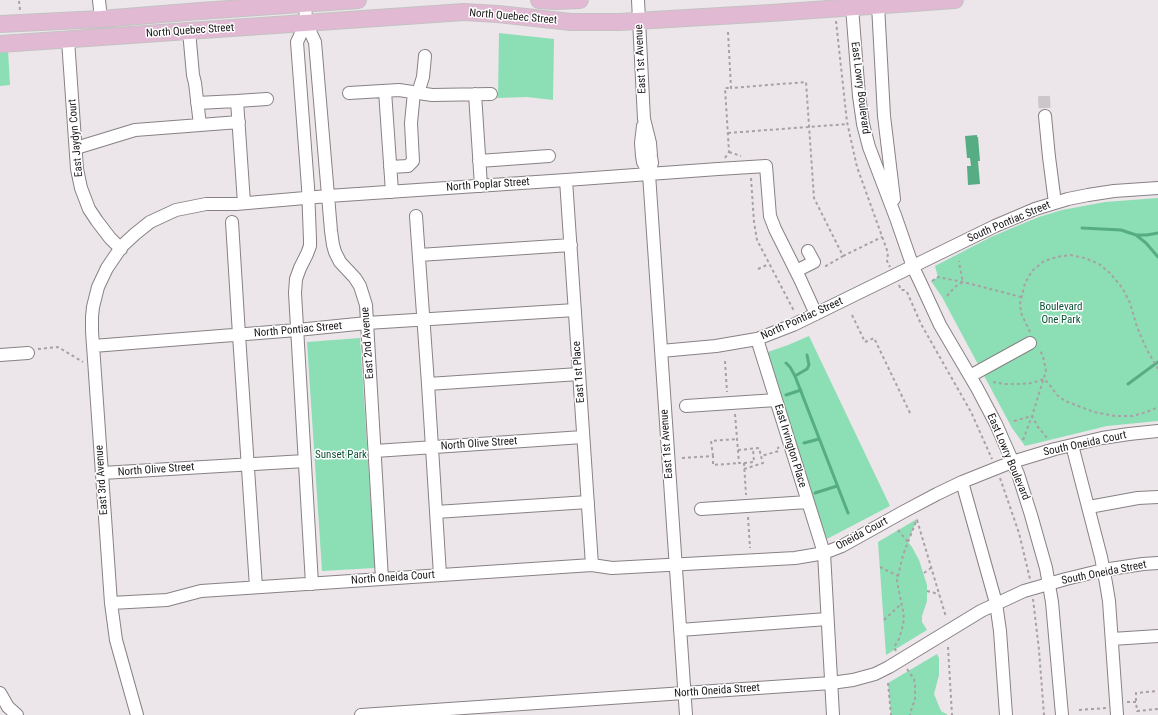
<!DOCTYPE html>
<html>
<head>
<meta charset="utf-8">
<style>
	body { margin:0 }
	canvas { display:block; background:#ece5e9 }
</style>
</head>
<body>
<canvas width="1158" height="715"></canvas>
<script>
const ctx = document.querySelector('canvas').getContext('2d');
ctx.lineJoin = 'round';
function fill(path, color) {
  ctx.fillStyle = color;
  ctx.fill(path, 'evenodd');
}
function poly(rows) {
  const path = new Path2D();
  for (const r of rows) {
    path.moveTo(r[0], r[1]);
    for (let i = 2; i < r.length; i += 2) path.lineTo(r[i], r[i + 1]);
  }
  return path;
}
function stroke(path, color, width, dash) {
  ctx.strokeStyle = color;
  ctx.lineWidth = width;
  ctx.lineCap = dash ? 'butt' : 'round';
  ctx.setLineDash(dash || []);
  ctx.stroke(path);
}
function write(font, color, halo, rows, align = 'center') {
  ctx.font = font + ' "Roboto Condensed",sans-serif';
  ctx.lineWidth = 3;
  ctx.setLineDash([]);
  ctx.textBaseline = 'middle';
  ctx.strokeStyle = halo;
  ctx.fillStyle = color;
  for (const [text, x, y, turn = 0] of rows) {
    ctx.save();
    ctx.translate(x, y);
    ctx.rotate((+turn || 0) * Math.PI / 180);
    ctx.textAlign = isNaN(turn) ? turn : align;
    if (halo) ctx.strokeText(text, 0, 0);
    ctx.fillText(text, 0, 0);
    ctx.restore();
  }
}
const green = poly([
	[499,33,554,39,553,100,527,97,498,98],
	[8,50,10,85,0,86,0,51],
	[1158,198,1158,421,1107,426,1025,446,1012,428,942,297,931,281,938,277,935,266,991,237,1012,228,1039,217,1062,210,1105,202],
	[809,336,890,506,825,540,768,352,788,345],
	[360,338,375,568,322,571,307,342],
	[917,519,908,542,912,547,919,560,927,585,927,601,922,616,922,622,927,630,886,655,878,542],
	[937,654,939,658,939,675,934,694,941,711,948,715,891,715,888,683]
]);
const water = poly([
	[977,135,977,137,978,137,980,161,978,161,980,184,968,185,967,166,971,166,970,158,967,158,965,136]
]);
const stream = poly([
	[1082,228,1121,230,1136,235,1146,243,1158,257],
	[1136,235,1147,235,1158,233],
	[786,363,790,367,795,376,848,513],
	[795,376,807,369,809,365,807,355],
	[1128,384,1158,362],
	[786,395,801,390],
	[804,443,819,439],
	[815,493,837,486]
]);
const minorTunnel = poly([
	[1044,96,1045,116]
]);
const path = poly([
	[19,1,20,10],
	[836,21,847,122,857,167,888,253,887,261,890,267],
	[728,32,731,88,806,82,814,198,843,256,824,267],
	[728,133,848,124],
	[729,152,741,156],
	[725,158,729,152,725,88,731,88],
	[751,178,754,222,757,240,794,311],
	[843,256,882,237],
	[758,269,769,264],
	[932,281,938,277,963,282,1021,297],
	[899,285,901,290,904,290,907,292,921,324,971,412,992,459],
	[947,296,955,287,963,282,960,268,959,261],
	[852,315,865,342,874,338,911,415],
	[1030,332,1021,313,1020,304,1025,283,1032,271,1044,261,1057,257,1070,255,1085,258,1099,264,1110,273,1123,289,1130,303,1137,327,1147,350,1158,369],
	[38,349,58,347,83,362],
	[725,361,727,392],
	[993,382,1005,384,1018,384,1032,383,1044,379,1049,384,1057,395,1065,401,1094,412,1115,416,1132,416,1147,412,1158,407],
	[735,414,739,463,744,463,746,495],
	[1014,421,1032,416,1038,427,1048,439],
	[1023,440,1032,416,1046,371,1043,356,1039,349],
	[738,450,759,448,761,456],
	[713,456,711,441,737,439],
	[682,458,713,456,713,465,739,463],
	[744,463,754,462,753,449],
	[744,469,763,463,761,456,779,451,778,448,779,447],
	[1000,478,1019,533,1030,579],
	[748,517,750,548],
	[917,520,946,617],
	[898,530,908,542],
	[880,567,898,576],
	[924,573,931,568],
	[927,591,939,594],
	[1033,599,1039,650,1044,715],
	[884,620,901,604],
	[948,647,952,715],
	[896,651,894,647,899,639,902,629,904,619,903,611,897,581,898,576,903,555,917,519],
	[907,669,914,679,915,685,915,700,912,707,910,715],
	[888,683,891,715],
	[1136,701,1136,693,1158,691],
	[1127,702,1136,702,1137,711,1158,709],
	[1079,710,1106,708]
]);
const minor = poly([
	[99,0,101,19],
	[305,0,306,23,315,42,331,231,333,245,335,252,340,262,355,278,360,286,366,305,382,579],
	[638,0,644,119,650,143,651,156,652,163,649,174,686,715],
	[878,5,884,116,894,199],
	[852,7,859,96,863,124,869,147,896,218,913,267,922,286,940,325,977,388,996,424,1018,474,1031,515,1046,568,1052,602,1062,715],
	[306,23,297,42,308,187,310,240,310,246,307,254,300,268,296,279,295,293,312,584],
	[189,31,193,75,195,83,200,125],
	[68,40,77,169,81,188,89,209,97,221,110,238,121,249],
	[385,91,392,192],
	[349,93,399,90,432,95,491,94],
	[418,93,423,77,425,56],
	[475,94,481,186],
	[197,103,237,101],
	[1045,116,1049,157,1055,203],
	[643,126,641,143,642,156,643,162,649,174],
	[76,148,135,130,239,122],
	[479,161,549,156],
	[390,167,408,166,413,161,411,123,414,92],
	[566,180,592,565],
	[244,203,237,101,267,99],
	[416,216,428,384,440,575],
	[232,222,239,335,256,587],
	[419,255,571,245],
	[796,271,814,262,808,251],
	[757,339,824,553,833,715],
	[93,346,297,330,367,323,575,310],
	[661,351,716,346,757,339,793,325,995,226,1035,209,1068,199,1088,195,1114,191,1158,188],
	[0,355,28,353],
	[970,376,1030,343],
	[428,384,579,374],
	[686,406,776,400],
	[1072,445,1101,557,1106,583,1109,601,1117,715],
	[375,451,583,437],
	[102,473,305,461],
	[962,482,996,603,1000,631,1006,715],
	[1089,507,1138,498,1158,497],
	[701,509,808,502],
	[436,512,588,502],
	[111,603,167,600,201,591,592,565,612,568,795,558,813,555,824,553,842,546,903,512,937,494,962,482,1012,462,1055,449,1102,438,1129,434,1158,431],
	[680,630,827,619],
	[1112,639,1158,636],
	[0,693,8,707,17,715],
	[137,715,116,640,111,603,92,331,92,317,93,307,98,287,107,268,122,246,135,234,150,222,176,210,206,204,236,204,328,196,566,180,718,169,766,166,770,216,775,229,800,279,816,314],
	[361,715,831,683,853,680,875,674,889,667,981,611,1024,591,1066,579,1103,570,1143,564,1158,563]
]);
const major = poly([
	[539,0,555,1,580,0],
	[0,24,101,19,200,11,358,0],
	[0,44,464,12,498,14,571,22,619,22,771,13,955,0]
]);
const streetNames = [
	["North Quebec Street",513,17,5],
	["North Quebec Street",190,31,-4],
	["East 1st Avenue",641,59,-93],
	["East Lowry Boulevard",860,88,83],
	["East Jaydyn Court",76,138,-95],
	["North Poplar Street",488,185,-4],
	["South Pontiac Street",1009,222,-23],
	["North Pontiac Street",802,319,-24],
	["North Pontiac Street",298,330,-5],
	["East 2nd Avenue",368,343,-94],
	["East 1st Place",579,372,-94],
	["North Olive Street",479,444,-4],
	["East 1st Avenue",667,444,-94],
	["South Oneida Court",1085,444,-12],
	["East Irvington Place",790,446,73],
	["East Lowry Boulevard",1008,457,67],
	["North Olive Street",156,470,-4],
	["East 3rd Avenue",102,480,-94],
	["Oneida Court",862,534,-28],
	["South Oneida Street",1104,573,-11],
	["North Oneida Court",393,578,-4],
	["North Oneida Street",717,691,-4]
];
const parkNames = [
	["Boulevard",1061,307],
	["One Park",1061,320],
	["Sunset Park",341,455]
];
fill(green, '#8cdfb4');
fill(water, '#56ad83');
stroke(stream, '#56ad83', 3);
stroke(minorTunnel, '#ccc6ca', 12, [12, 6]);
stroke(minor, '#888185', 14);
stroke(major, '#c3c3c3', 18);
stroke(path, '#a7a1a4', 2, [3, 3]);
stroke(minor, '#fff', 12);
stroke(major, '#e2b9d3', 16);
write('11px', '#1a1719', '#fff', streetNames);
write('11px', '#0c5236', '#fff', parkNames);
</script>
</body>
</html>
